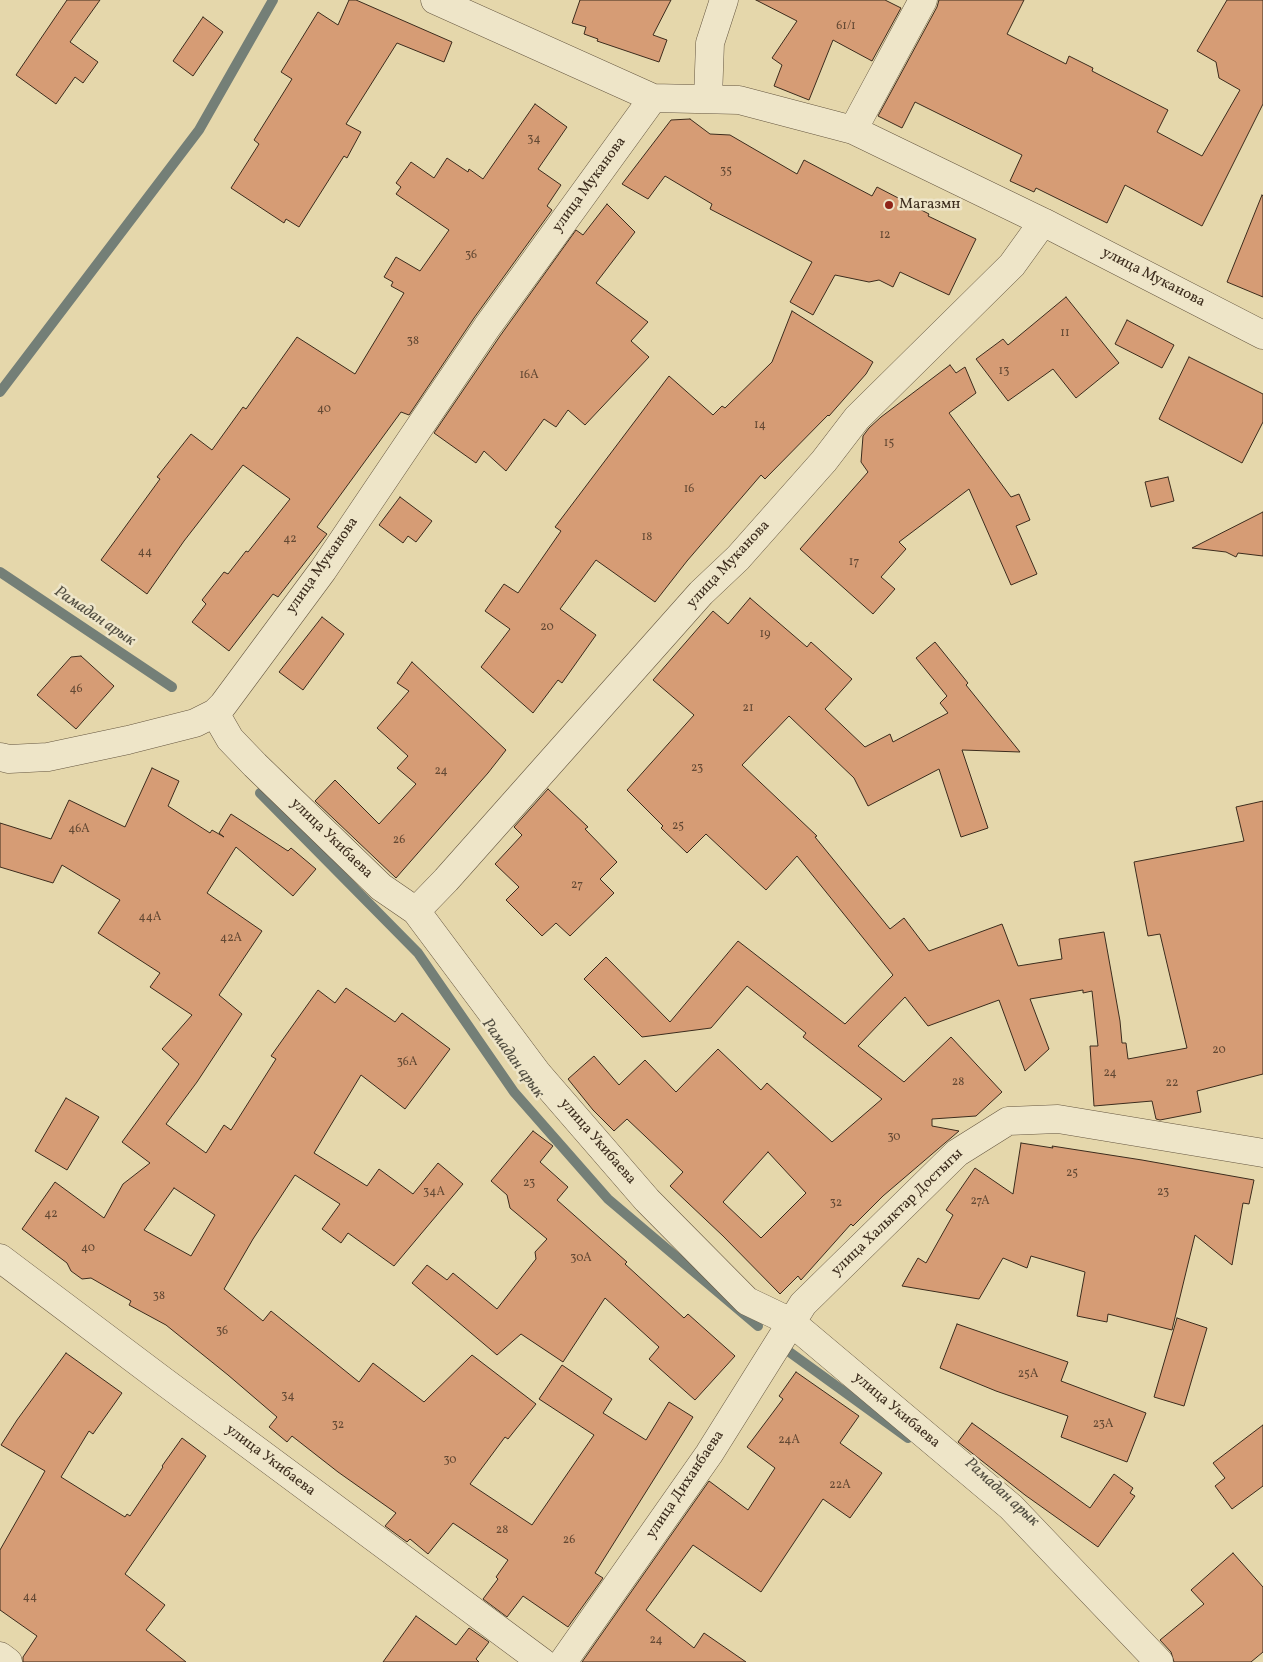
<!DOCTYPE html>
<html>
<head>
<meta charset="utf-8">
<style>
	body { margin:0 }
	canvas { display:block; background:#e5d7ab }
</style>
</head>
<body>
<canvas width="1263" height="1662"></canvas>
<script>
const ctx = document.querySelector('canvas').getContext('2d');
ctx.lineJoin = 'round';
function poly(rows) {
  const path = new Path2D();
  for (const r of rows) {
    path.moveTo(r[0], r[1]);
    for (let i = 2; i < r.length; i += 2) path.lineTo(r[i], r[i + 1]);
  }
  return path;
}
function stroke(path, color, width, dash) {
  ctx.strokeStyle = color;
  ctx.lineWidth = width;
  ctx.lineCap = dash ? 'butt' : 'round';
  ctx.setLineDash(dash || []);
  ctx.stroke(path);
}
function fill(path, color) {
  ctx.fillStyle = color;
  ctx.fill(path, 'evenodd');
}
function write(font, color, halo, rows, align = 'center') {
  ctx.font = font + ' Vollkorn,serif';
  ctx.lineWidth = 5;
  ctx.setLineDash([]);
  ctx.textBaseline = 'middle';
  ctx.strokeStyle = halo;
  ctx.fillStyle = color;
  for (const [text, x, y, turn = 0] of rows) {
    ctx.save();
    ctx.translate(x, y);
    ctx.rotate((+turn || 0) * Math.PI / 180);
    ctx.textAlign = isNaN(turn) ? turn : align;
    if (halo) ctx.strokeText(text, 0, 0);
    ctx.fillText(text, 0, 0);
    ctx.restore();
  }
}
const stream = poly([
	[0,392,199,130,273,0],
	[0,572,172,687],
	[260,793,418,953,514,1092,608,1199,758,1326],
	[788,1351,908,1438]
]);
const building = poly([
	[67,0,100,0,70,42,98,62,83,83,75,77,56,104,16,75,67,0],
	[349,0,356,0,452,42,444,62,397,43,346,124,361,132,347,158,344,156,299,227,286,219,284,223,231,188,259,144,254,140,292,79,281,72,318,12,338,25,349,0],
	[580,0,671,0,653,35,667,40,659,62,597,41,598,39,584,34,586,27,572,23,580,0],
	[756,0,885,0,901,8,872,61,833,40,809,100,774,86,782,65,772,58,797,21,756,0],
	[939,0,1024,0,1007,34,1066,64,1069,56,1093,68,1092,71,1168,110,1157,132,1202,156,1240,90,1219,78,1216,62,1197,51,1227,0,1263,0,1263,104,1202,226,1125,185,1107,223,1036,188,1034,192,1010,181,1022,155,915,102,902,128,878,116,937,7,939,0],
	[203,17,223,32,193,76,173,61,203,17],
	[535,104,567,127,538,169,561,185,547,206,552,210,474,318,409,415,401,412,317,527,327,534,278,597,273,594,229,651,192,622,206,604,202,600,224,572,228,574,246,551,248,552,290,499,243,465,184,541,147,594,101,560,160,479,157,477,191,434,212,450,243,407,246,409,297,337,355,374,404,293,391,286,393,282,384,277,396,257,420,271,449,230,396,194,401,187,396,183,411,162,434,178,447,158,468,172,469,169,483,179,535,104],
	[690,119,710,134,730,135,797,174,804,160,872,196,877,187,929,214,928,216,976,239,949,295,900,272,893,287,879,280,869,282,835,275,813,315,790,302,812,262,710,209,712,204,665,176,648,199,622,184,671,120,690,119],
	[1262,195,1263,196,1263,297,1227,282,1262,195],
	[607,204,635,232,596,283,648,322,631,341,649,357,585,425,568,410,556,427,544,419,506,471,484,451,476,463,434,433,500,336,576,230,583,235,607,204],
	[1066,297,1119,363,1076,398,1053,369,1008,401,976,359,1003,339,1008,345,1066,297],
	[792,311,873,362,866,374,829,416,828,415,765,479,761,475,687,561,655,602,596,560,560,609,596,635,562,683,558,680,533,713,481,667,510,629,485,611,504,584,518,593,561,531,555,527,669,376,713,415,722,406,725,408,772,362,792,311],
	[1127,320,1174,345,1162,368,1115,344,1127,320],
	[1189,357,1263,394,1263,422,1242,463,1159,419,1189,357],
	[950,365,956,373,965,367,976,393,949,413,1011,497,1019,494,1030,520,1016,526,1037,574,1011,585,969,489,899,542,906,549,881,577,895,589,873,614,800,549,868,472,861,462,863,436,869,428,881,417,950,365],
	[1168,477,1174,501,1151,507,1145,482,1168,477],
	[400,497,432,521,416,542,408,536,403,543,379,525,400,497],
	[1263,512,1263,556,1238,553,1236,557,1226,552,1192,548,1263,512],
	[750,598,807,647,811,642,852,679,825,709,865,747,890,734,893,742,948,713,940,703,947,696,916,658,935,642,968,683,966,685,1020,752,962,750,988,828,961,837,939,769,868,806,854,778,789,716,742,765,817,836,815,837,890,929,904,918,929,951,1002,924,1018,966,1062,959,1059,939,1104,932,1120,1021,1122,1043,1126,1043,1128,1059,1187,1048,1160,934,1148,936,1134,862,1244,841,1236,807,1263,801,1263,1074,1197,1091,1201,1112,1160,1120,1156,1119,1152,1101,1094,1106,1090,1046,1098,1046,1092,991,1083,993,1083,990,1030,999,1049,1049,1025,1071,999,1000,928,1026,905,997,858,1046,904,1082,951,1037,1002,1092,976,1116,932,1119,932,1126,959,1131,883,1196,853,1226,851,1224,801,1280,798,1276,780,1294,723,1236,670,1186,683,1172,627,1119,614,1131,593,1110,568,1079,594,1056,619,1085,645,1060,676,1092,718,1049,761,1090,767,1083,832,1142,882,1099,803,1037,806,1033,747,986,711,1028,642,1037,584,979,606,957,670,1022,738,941,845,1024,893,975,797,856,766,890,706,834,687,853,661,828,663,826,627,790,694,715,653,680,713,611,728,624,750,598],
	[768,1152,806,1193,761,1238,723,1202,768,1152],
	[322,617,344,634,303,690,279,672,322,617],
	[81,656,114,686,76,729,37,695,71,657,81,656],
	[412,662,506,750,488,773,396,878,315,801,335,780,379,824,416,784,397,768,408,756,377,728,409,691,397,683,412,662],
	[152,768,179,781,168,806,210,833,212,830,224,837,219,833,231,814,288,851,291,848,316,869,293,896,236,847,207,893,262,931,219,995,242,1014,197,1082,166,1124,206,1153,224,1125,231,1130,276,1059,271,1056,318,990,335,1003,346,988,395,1022,402,1013,450,1049,405,1109,361,1075,314,1153,367,1186,379,1169,413,1194,438,1163,463,1184,394,1266,348,1233,341,1243,322,1229,340,1204,295,1175,253,1239,224,1289,263,1321,271,1311,359,1382,373,1363,424,1402,472,1355,536,1404,508,1439,505,1437,470,1484,532,1525,594,1435,539,1399,562,1365,612,1399,603,1413,646,1440,669,1402,693,1417,595,1573,603,1578,568,1627,523,1596,507,1617,483,1599,498,1579,496,1577,508,1560,453,1523,428,1554,410,1539,407,1542,385,1526,396,1513,338,1472,292,1436,287,1442,269,1427,277,1417,228,1375,166,1325,129,1305,131,1301,91,1278,82,1279,71,1271,67,1263,22,1229,55,1182,104,1218,123,1184,150,1163,122,1142,179,1064,162,1049,192,1015,150,987,160,973,98,933,120,900,62,865,53,883,0,867,0,823,51,839,69,800,125,827,152,768],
	[174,1188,215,1215,191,1256,144,1230,174,1188],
	[548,789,588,827,585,829,617,862,600,879,614,893,570,936,556,923,542,936,506,900,519,887,495,864,522,835,514,827,548,789],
	[66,1098,99,1117,67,1170,35,1151,66,1098],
	[533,1131,553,1146,540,1162,568,1187,557,1200,627,1262,625,1264,684,1318,688,1314,735,1356,695,1400,649,1359,659,1347,605,1298,563,1362,521,1334,497,1355,412,1283,427,1265,447,1280,453,1273,497,1309,536,1259,535,1252,547,1239,510,1208,507,1195,491,1181,533,1131],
	[1021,1143,1053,1148,1052,1146,1142,1160,1254,1180,1249,1204,1243,1203,1232,1265,1195,1235,1172,1330,1108,1314,1107,1322,1077,1316,1085,1272,1031,1256,1027,1268,1003,1258,979,1299,902,1286,918,1258,926,1263,953,1215,946,1210,975,1168,1013,1194,1021,1143],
	[1177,1318,1207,1328,1184,1406,1154,1397,1177,1318],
	[957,1324,1068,1362,1061,1381,1146,1413,1127,1462,1061,1437,1068,1416,996,1391,940,1368,957,1324],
	[66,1353,122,1393,93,1434,89,1431,61,1477,125,1517,127,1514,130,1516,163,1467,162,1466,182,1438,206,1456,125,1574,165,1605,146,1630,186,1662,23,1662,23,1657,37,1636,0,1610,0,1550,45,1471,1,1445,17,1420,66,1353],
	[796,1372,859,1416,840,1443,882,1473,850,1518,823,1499,761,1592,693,1545,646,1610,694,1648,704,1633,746,1662,582,1662,709,1481,748,1510,775,1468,747,1447,783,1399,779,1396,796,1372],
	[972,1423,1090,1508,1114,1474,1133,1488,1130,1493,1135,1496,1098,1547,1025,1495,958,1442,972,1423],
	[1263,1425,1263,1486,1232,1509,1215,1486,1225,1478,1213,1463,1263,1425],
	[1233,1553,1263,1587,1263,1652,1251,1662,1174,1662,1171,1652,1160,1640,1204,1604,1191,1590,1233,1553],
	[416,1616,456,1645,469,1628,489,1642,476,1659,479,1662,383,1662,416,1616]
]);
const minor = poly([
	[435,0,653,98,739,100,853,130,1043,222,1263,335],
	[708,98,710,43,724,0],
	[853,130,923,0],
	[215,713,230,739,255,765,381,887,416,911,537,1073,647,1200,747,1301,791,1322,1011,1507,1159,1662],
	[0,757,9,759,48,757,128,740,195,723,215,713,223,705,323,570,487,327,653,98],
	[416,911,446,880,701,593,738,558,824,461,857,418,1012,265,1043,222],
	[0,1258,162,1380,542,1662],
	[0,1656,8,1662],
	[563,1662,709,1454,803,1304,957,1153,1008,1121,1058,1119,1263,1153]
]);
const markers = [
	[889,205,5,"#8f2418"]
];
const numberNames = [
	["61/1",846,27],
	["34",534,140],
	["35",726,172],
	["12",885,236],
	["36",471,256],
	["11",1065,334],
	["38",413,342],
	["13",1004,372],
	["16А",529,376],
	["40",324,410],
	["14",760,426],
	["15",889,444],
	["16",689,490],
	["18",647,538],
	["42",290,540],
	["44",145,553],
	["17",854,563],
	["20",547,628],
	["19",765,635],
	["46",76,690],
	["21",748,709],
	["23",697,769],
	["24",441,772],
	["25",678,827],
	["46А",79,830],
	["26",399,841],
	["27",577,886],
	["44А",150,918],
	["42А",231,939],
	["20",1219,1051],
	["36А",407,1063],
	["24",1110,1074],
	["28",958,1083],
	["22",1172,1084],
	["30",894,1138],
	["25",1072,1174],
	["23",529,1184],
	["34А",434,1193],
	["23",1163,1193],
	["27А",980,1202],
	["32",836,1204],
	["42",51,1215],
	["40",88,1249],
	["30А",581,1259],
	["38",159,1297],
	["36",222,1332],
	["25А",1028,1375],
	["34",288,1397],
	["23А",1103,1425],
	["32",338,1426],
	["24А",789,1441],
	["30",450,1461],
	["22А",840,1486],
	["28",502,1531],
	["26",569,1541],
	["44",30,1598],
	["24",656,1641]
];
const streetNames = [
	["улица Муканова",590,185,-54],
	["улица Муканова",1153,278,27],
	["улица Муканова",729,565,-47],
	["улица Муканова",323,566,-55],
	["улица Укибаева",331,839,44],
	["улица Укибаева",597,1142,49],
	["улица Халыктар Достыгы",898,1213,-44],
	["улица Укибаева",896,1411,40],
	["улица Укибаева",270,1461,37],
	["улица Диханбаева",686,1485,-56]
];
const poiNames = [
	["Магазмн",899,205]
];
const waterNames = [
	["Рамадан арык",94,617,34],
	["Рамадан арык",512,1059,54],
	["Рамадан арык",1001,1493,42]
];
stroke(stream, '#747f77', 10);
fill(building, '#d69c75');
stroke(building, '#3c2c1d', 1);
stroke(minor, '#665740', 29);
stroke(minor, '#eee5c8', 28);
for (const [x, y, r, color] of markers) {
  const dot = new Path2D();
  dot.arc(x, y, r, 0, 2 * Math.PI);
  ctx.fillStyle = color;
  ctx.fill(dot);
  stroke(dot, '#eee5c8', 2);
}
write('12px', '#624833', null, numberNames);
write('15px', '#3c2c1d', '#eee5c8', streetNames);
write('15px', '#3c2c1d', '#eee5c8', poiNames, 'left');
write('italic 16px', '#534f42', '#eee5c8', waterNames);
</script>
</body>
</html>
